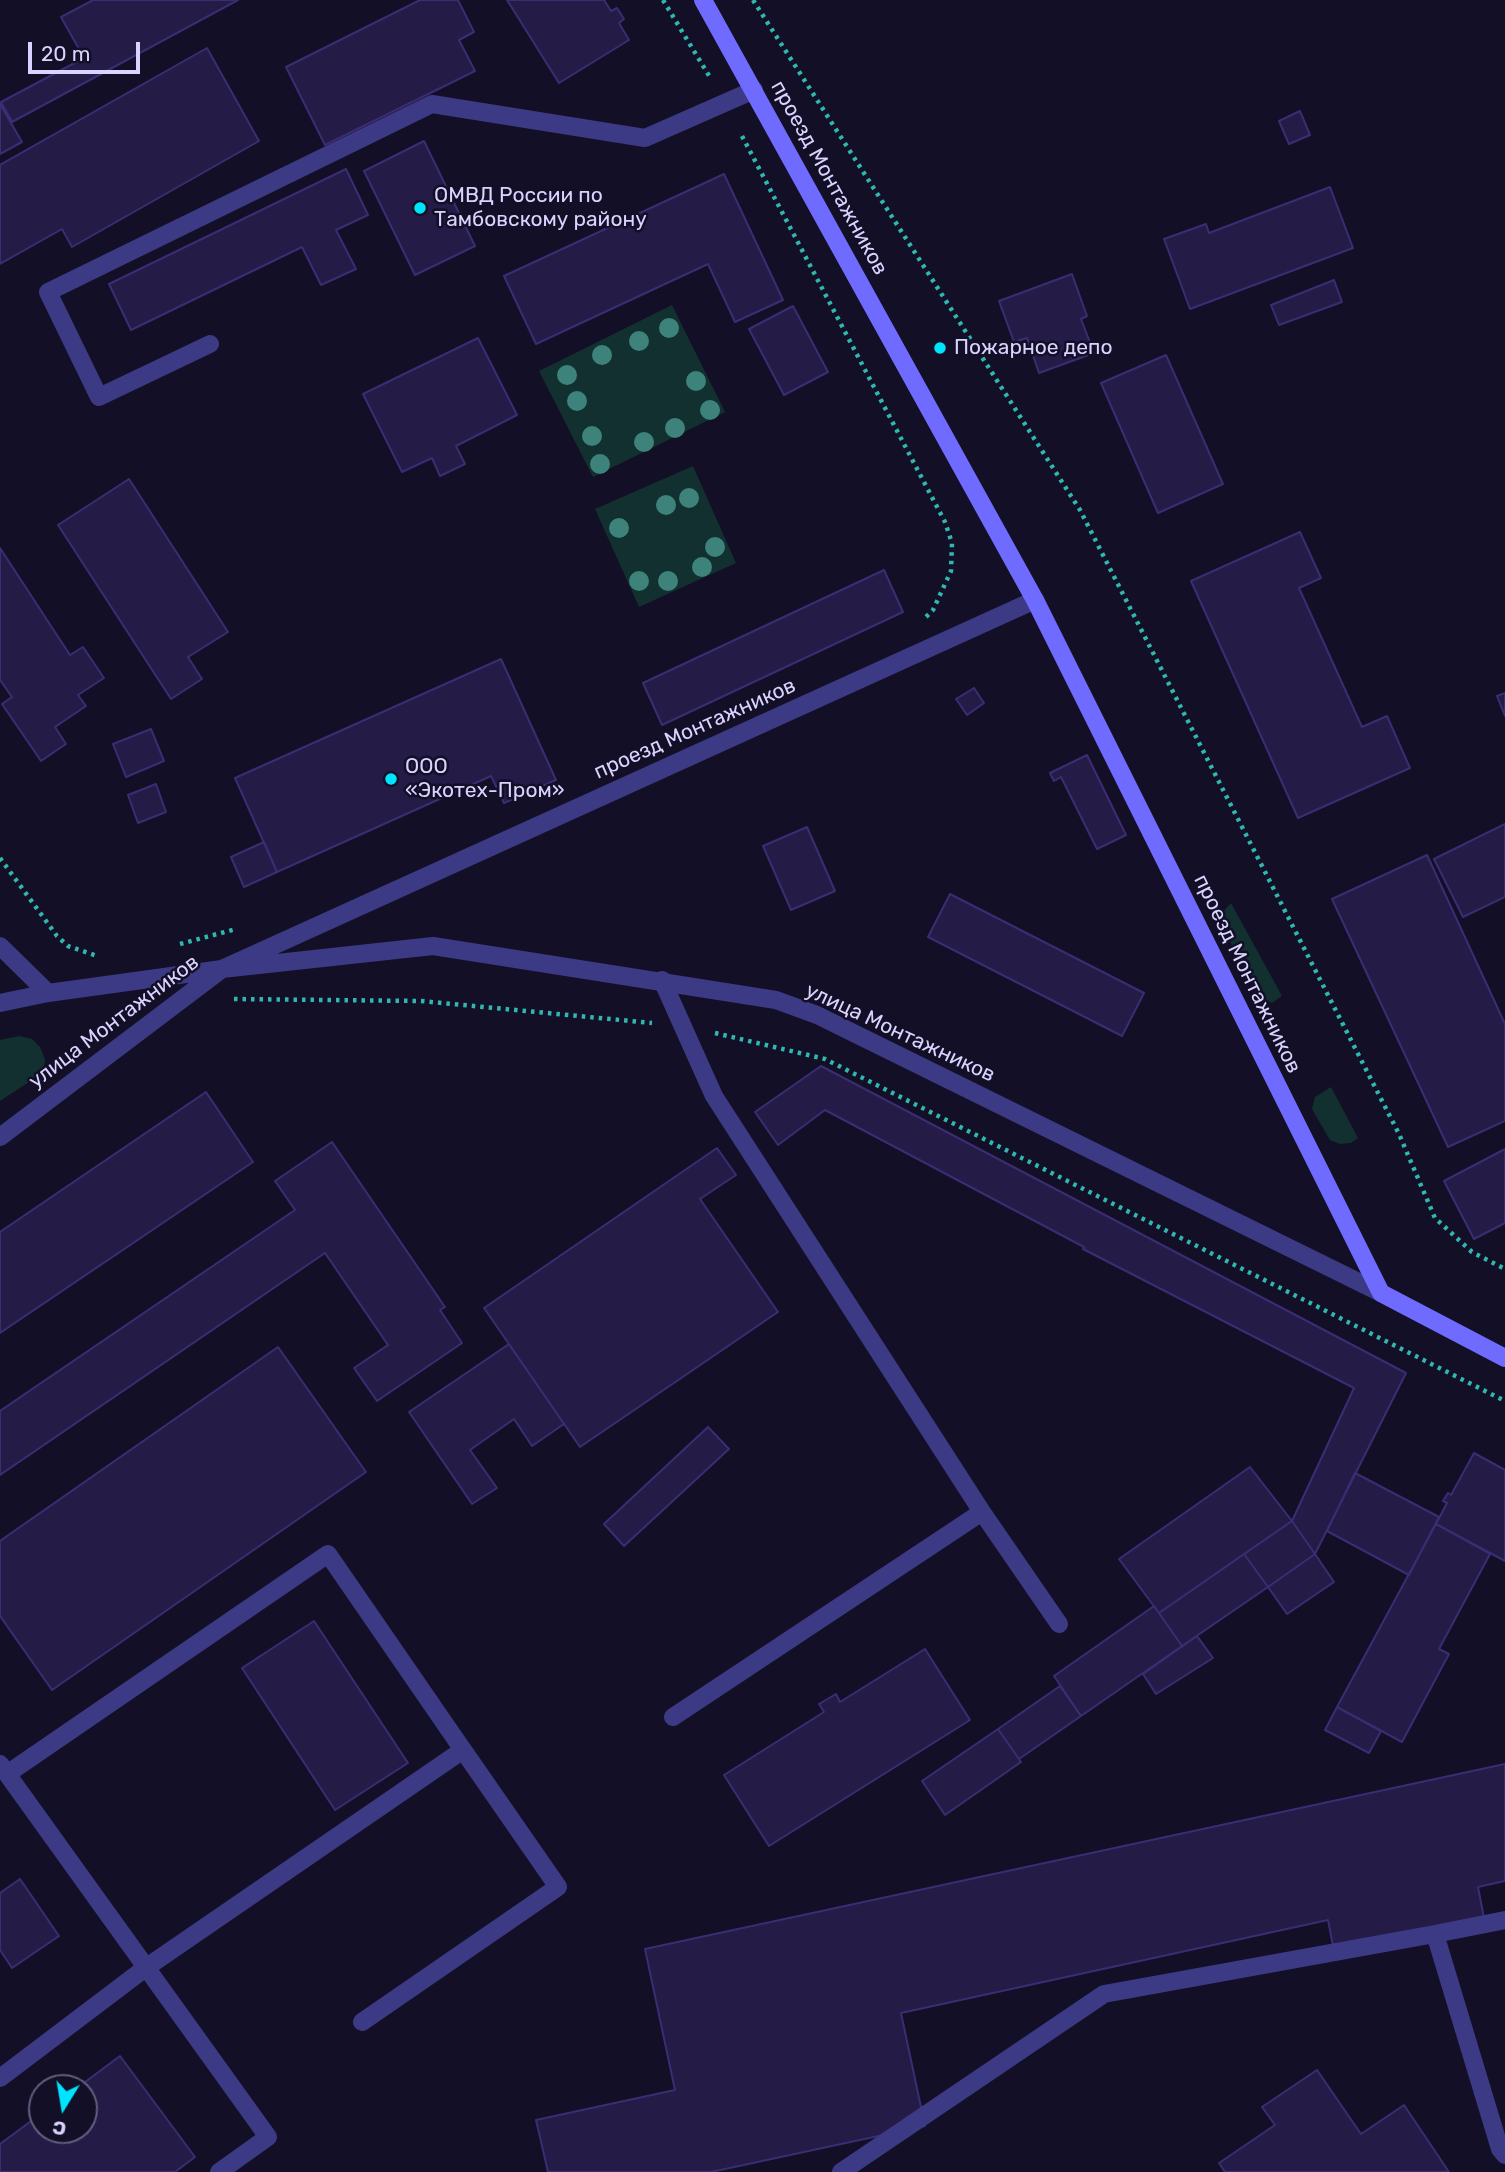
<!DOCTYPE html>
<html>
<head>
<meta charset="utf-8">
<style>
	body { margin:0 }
	#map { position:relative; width:1505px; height:2172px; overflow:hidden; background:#130f26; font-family:Rubik,sans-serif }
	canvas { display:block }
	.north { position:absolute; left:28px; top:2074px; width:70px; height:70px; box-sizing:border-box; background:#130f26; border:2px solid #625e7d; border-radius:50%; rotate:191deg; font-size:19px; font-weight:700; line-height:28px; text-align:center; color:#d9d4ff }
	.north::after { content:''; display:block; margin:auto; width:24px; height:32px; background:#00e5ff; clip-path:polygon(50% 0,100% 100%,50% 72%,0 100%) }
	.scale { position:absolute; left:28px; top:42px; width:112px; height:32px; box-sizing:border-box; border:4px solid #d9d4ff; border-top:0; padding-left:9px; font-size:21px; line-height:24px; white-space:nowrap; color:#d9d4ff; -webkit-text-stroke:5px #130f26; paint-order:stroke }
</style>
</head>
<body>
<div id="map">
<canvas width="1505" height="2172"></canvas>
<div class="north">С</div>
<div class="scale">20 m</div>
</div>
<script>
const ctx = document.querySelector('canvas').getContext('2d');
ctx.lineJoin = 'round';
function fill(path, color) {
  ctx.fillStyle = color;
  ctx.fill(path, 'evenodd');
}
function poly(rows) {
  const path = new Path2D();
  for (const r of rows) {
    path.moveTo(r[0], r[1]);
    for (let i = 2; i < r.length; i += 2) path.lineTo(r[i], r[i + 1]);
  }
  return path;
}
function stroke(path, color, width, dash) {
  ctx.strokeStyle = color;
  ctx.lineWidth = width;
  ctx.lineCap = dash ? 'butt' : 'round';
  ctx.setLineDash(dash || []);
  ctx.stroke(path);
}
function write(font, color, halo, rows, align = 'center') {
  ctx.font = font + ' Rubik,sans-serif';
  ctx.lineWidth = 5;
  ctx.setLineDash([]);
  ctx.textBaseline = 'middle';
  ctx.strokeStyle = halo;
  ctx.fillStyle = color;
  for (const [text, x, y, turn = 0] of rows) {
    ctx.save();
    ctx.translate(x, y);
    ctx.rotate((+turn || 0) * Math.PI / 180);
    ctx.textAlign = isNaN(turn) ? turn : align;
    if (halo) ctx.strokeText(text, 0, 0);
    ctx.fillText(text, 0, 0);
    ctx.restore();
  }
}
const green = poly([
	[672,305,725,412,593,477,539,371],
	[693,466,736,563,639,607,595,509],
	[1231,903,1282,996,1272,1003,1258,996,1221,924,1222,913],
	[19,1036,32,1039,40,1047,45,1059,44,1072,0,1101,0,1040],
	[1331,1087,1358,1138,1351,1143,1340,1144,1330,1140,1312,1109,1315,1097]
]);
const building = poly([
	[93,0,238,0,12,122,1,102,84,58,61,17,93,0],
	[420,0,458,0,474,32,459,40,475,71,325,145,286,67,420,0],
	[507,0,604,0,611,11,617,8,624,19,619,23,629,40,559,83,507,0],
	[207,48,259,141,72,247,62,229,0,264,0,165,207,48],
	[0,104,22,142,0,154,0,104],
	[1300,111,1310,135,1289,144,1279,121,1300,111],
	[424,141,475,246,415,275,364,171,424,141],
	[346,169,368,215,336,230,356,269,321,285,302,247,131,330,109,284,346,169],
	[724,174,783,300,735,322,708,264,536,344,504,276,724,174],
	[1330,187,1353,248,1190,309,1164,239,1206,224,1209,233,1330,187],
	[1072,274,1087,316,1081,319,1094,353,1039,373,1027,338,1014,342,999,301,1072,274],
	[1334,280,1342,302,1279,325,1271,305,1334,280],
	[793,306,828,372,784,395,749,329,793,306],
	[478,338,517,415,456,446,465,464,440,476,432,458,402,472,363,394,478,338],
	[1166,355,1223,484,1158,513,1101,383,1166,355],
	[129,479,228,632,188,657,202,679,171,699,58,525,129,479],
	[1300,532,1321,578,1299,588,1362,727,1387,716,1410,768,1298,818,1191,581,1300,532],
	[0,548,70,655,83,647,104,678,78,695,86,706,55,727,66,744,41,761,2,704,12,697,0,680,0,548],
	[884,570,903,612,662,725,643,683,884,570],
	[501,659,556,780,504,803,491,776,277,872,235,778,501,659],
	[974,688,984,703,967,715,956,699,974,688],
	[1505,693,1505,716,1497,696,1505,693],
	[151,729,164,761,126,777,113,744,151,729],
	[1087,755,1126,835,1097,849,1061,777,1054,781,1050,773,1087,755],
	[156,784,166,812,138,823,128,795,156,784],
	[1505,824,1505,897,1463,917,1434,859,1505,824],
	[807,827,835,891,791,910,763,846,807,827],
	[264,842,277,872,244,887,231,857,264,842],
	[1427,855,1505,1024,1505,1121,1448,1147,1332,899,1427,855],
	[950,894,1144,993,1122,1036,928,937,950,894],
	[821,1066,1406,1373,1315,1554,1292,1521,1354,1388,1083,1249,1084,1247,825,1110,778,1145,755,1112,821,1066],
	[206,1092,253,1162,0,1333,0,1232,206,1092],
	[332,1142,445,1307,440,1310,462,1343,377,1401,354,1368,388,1345,325,1253,0,1475,0,1411,295,1210,275,1181,332,1142],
	[717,1148,736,1175,700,1199,778,1312,580,1447,484,1308,717,1148],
	[1505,1149,1505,1223,1474,1239,1444,1181,1505,1149],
	[509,1344,564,1424,532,1446,514,1419,470,1450,497,1488,472,1504,409,1412,509,1344],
	[278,1347,366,1472,52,1690,0,1616,0,1541,278,1347],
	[708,1427,729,1449,624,1546,604,1524,708,1427],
	[1474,1453,1505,1470,1505,1561,1436,1524,1447,1503,1443,1501,1448,1493,1451,1495,1474,1453],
	[1250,1467,1292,1521,1159,1613,1119,1559,1250,1467],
	[1355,1473,1439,1517,1409,1575,1327,1531,1355,1473],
	[1292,1521,1315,1554,1268,1587,1244,1554,1292,1521],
	[1436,1524,1490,1554,1439,1649,1449,1654,1402,1742,1337,1707,1436,1524],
	[1244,1554,1268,1587,1182,1646,1159,1613,1244,1554],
	[1315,1554,1334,1582,1287,1614,1268,1587,1315,1554],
	[1154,1606,1182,1646,1081,1716,1054,1676,1154,1606],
	[314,1621,408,1763,335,1810,242,1668,314,1621],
	[1197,1636,1213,1658,1156,1694,1143,1674,1197,1636],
	[925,1649,970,1720,769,1846,724,1775,824,1712,819,1704,836,1694,840,1702,925,1649],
	[1060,1686,1081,1716,1019,1759,998,1729,1060,1686],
	[1337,1707,1381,1731,1369,1753,1325,1730,1337,1707],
	[998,1729,1021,1762,945,1815,922,1781,998,1729],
	[1505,1764,1505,1881,1478,1887,1485,1923,1335,1956,1328,1920,901,2013,925,2126,711,2172,548,2172,536,2120,675,2090,645,1949,1505,1764],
	[20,1879,59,1936,12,1968,0,1950,0,1893,20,1879],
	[120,2056,195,2157,175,2172,0,2172,0,2144,42,2113,42,2130,84,2130,84,2088,77,2088,120,2056],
	[1317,2070,1361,2134,1404,2105,1449,2172,1225,2172,1219,2163,1275,2125,1262,2107,1317,2070]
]);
const path = poly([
	[663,0,711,79],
	[753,0,1080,510,1399,1134,1435,1218,1472,1252,1505,1269],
	[742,136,945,522,952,543,951,571,933,610,925,618],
	[0,858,57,936,68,946,97,956],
	[180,944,236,929],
	[234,999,421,1001,652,1023],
	[715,1033,825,1059,1505,1401]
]);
const service = poly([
	[210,344,99,397,48,292,432,104,645,138,754,90],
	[0,946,48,993],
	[662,980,714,1096,982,1512,1059,1624],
	[673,1717,982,1512],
	[0,1764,268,2137,219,2172],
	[7,1774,328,1554,463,1750],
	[1435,1934,1505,1920],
	[0,2078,144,1969,463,1750,558,1887,362,2022],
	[841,2172,1104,1994,1435,1934,1500,2149,1505,2155]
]);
const minor = poly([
	[0,1003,48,993,222,969,433,946,776,1000,817,1015,1381,1293],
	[0,1137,222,969,1035,600]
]);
const secondary = poly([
	[703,0,1035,600,1381,1293,1505,1358]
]);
const trees = [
	[669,328],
	[639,341],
	[602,355],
	[567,375],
	[696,381],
	[577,401],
	[710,410],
	[675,428],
	[592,436],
	[644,442],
	[600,464],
	[689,498],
	[666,505],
	[619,528],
	[715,547],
	[702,567],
	[639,581],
	[668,581]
];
const markers = [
	[420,208,7,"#00e5ff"],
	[940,348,7,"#00e5ff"],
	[391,779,7,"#00e5ff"]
];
const streetNames = [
	["проезд Монтажников",829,178,61],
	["проезд Монтажников",695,729,-24],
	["проезд Монтажников",1247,974,64],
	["улица Монтажников",114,1022,-37],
	["улица Монтажников",900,1033,25]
];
const poiNames = [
	["ОМВД России по",434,196],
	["Тамбовскому району",434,220],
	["Пожарное депо",954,348],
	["ООО",405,767],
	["«Экотех-Пром»",405,791]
];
fill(green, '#12302f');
fill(building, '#241b47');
stroke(building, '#3b2d73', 2);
stroke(path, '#2fb8b0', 4.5, [3.5, 5]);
stroke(service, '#3d3a85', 18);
stroke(minor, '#3d3a85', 18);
stroke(secondary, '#6f6bff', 18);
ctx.fillStyle = '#3d827b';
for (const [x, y] of trees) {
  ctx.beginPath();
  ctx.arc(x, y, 10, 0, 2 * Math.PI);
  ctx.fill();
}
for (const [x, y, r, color] of markers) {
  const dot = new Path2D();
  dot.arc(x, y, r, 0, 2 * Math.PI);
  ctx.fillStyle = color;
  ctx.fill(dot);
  stroke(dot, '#130f26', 2.5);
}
write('21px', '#d9d4ff', '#130f26', streetNames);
write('21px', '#d9d4ff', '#130f26', poiNames, 'left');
</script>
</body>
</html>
